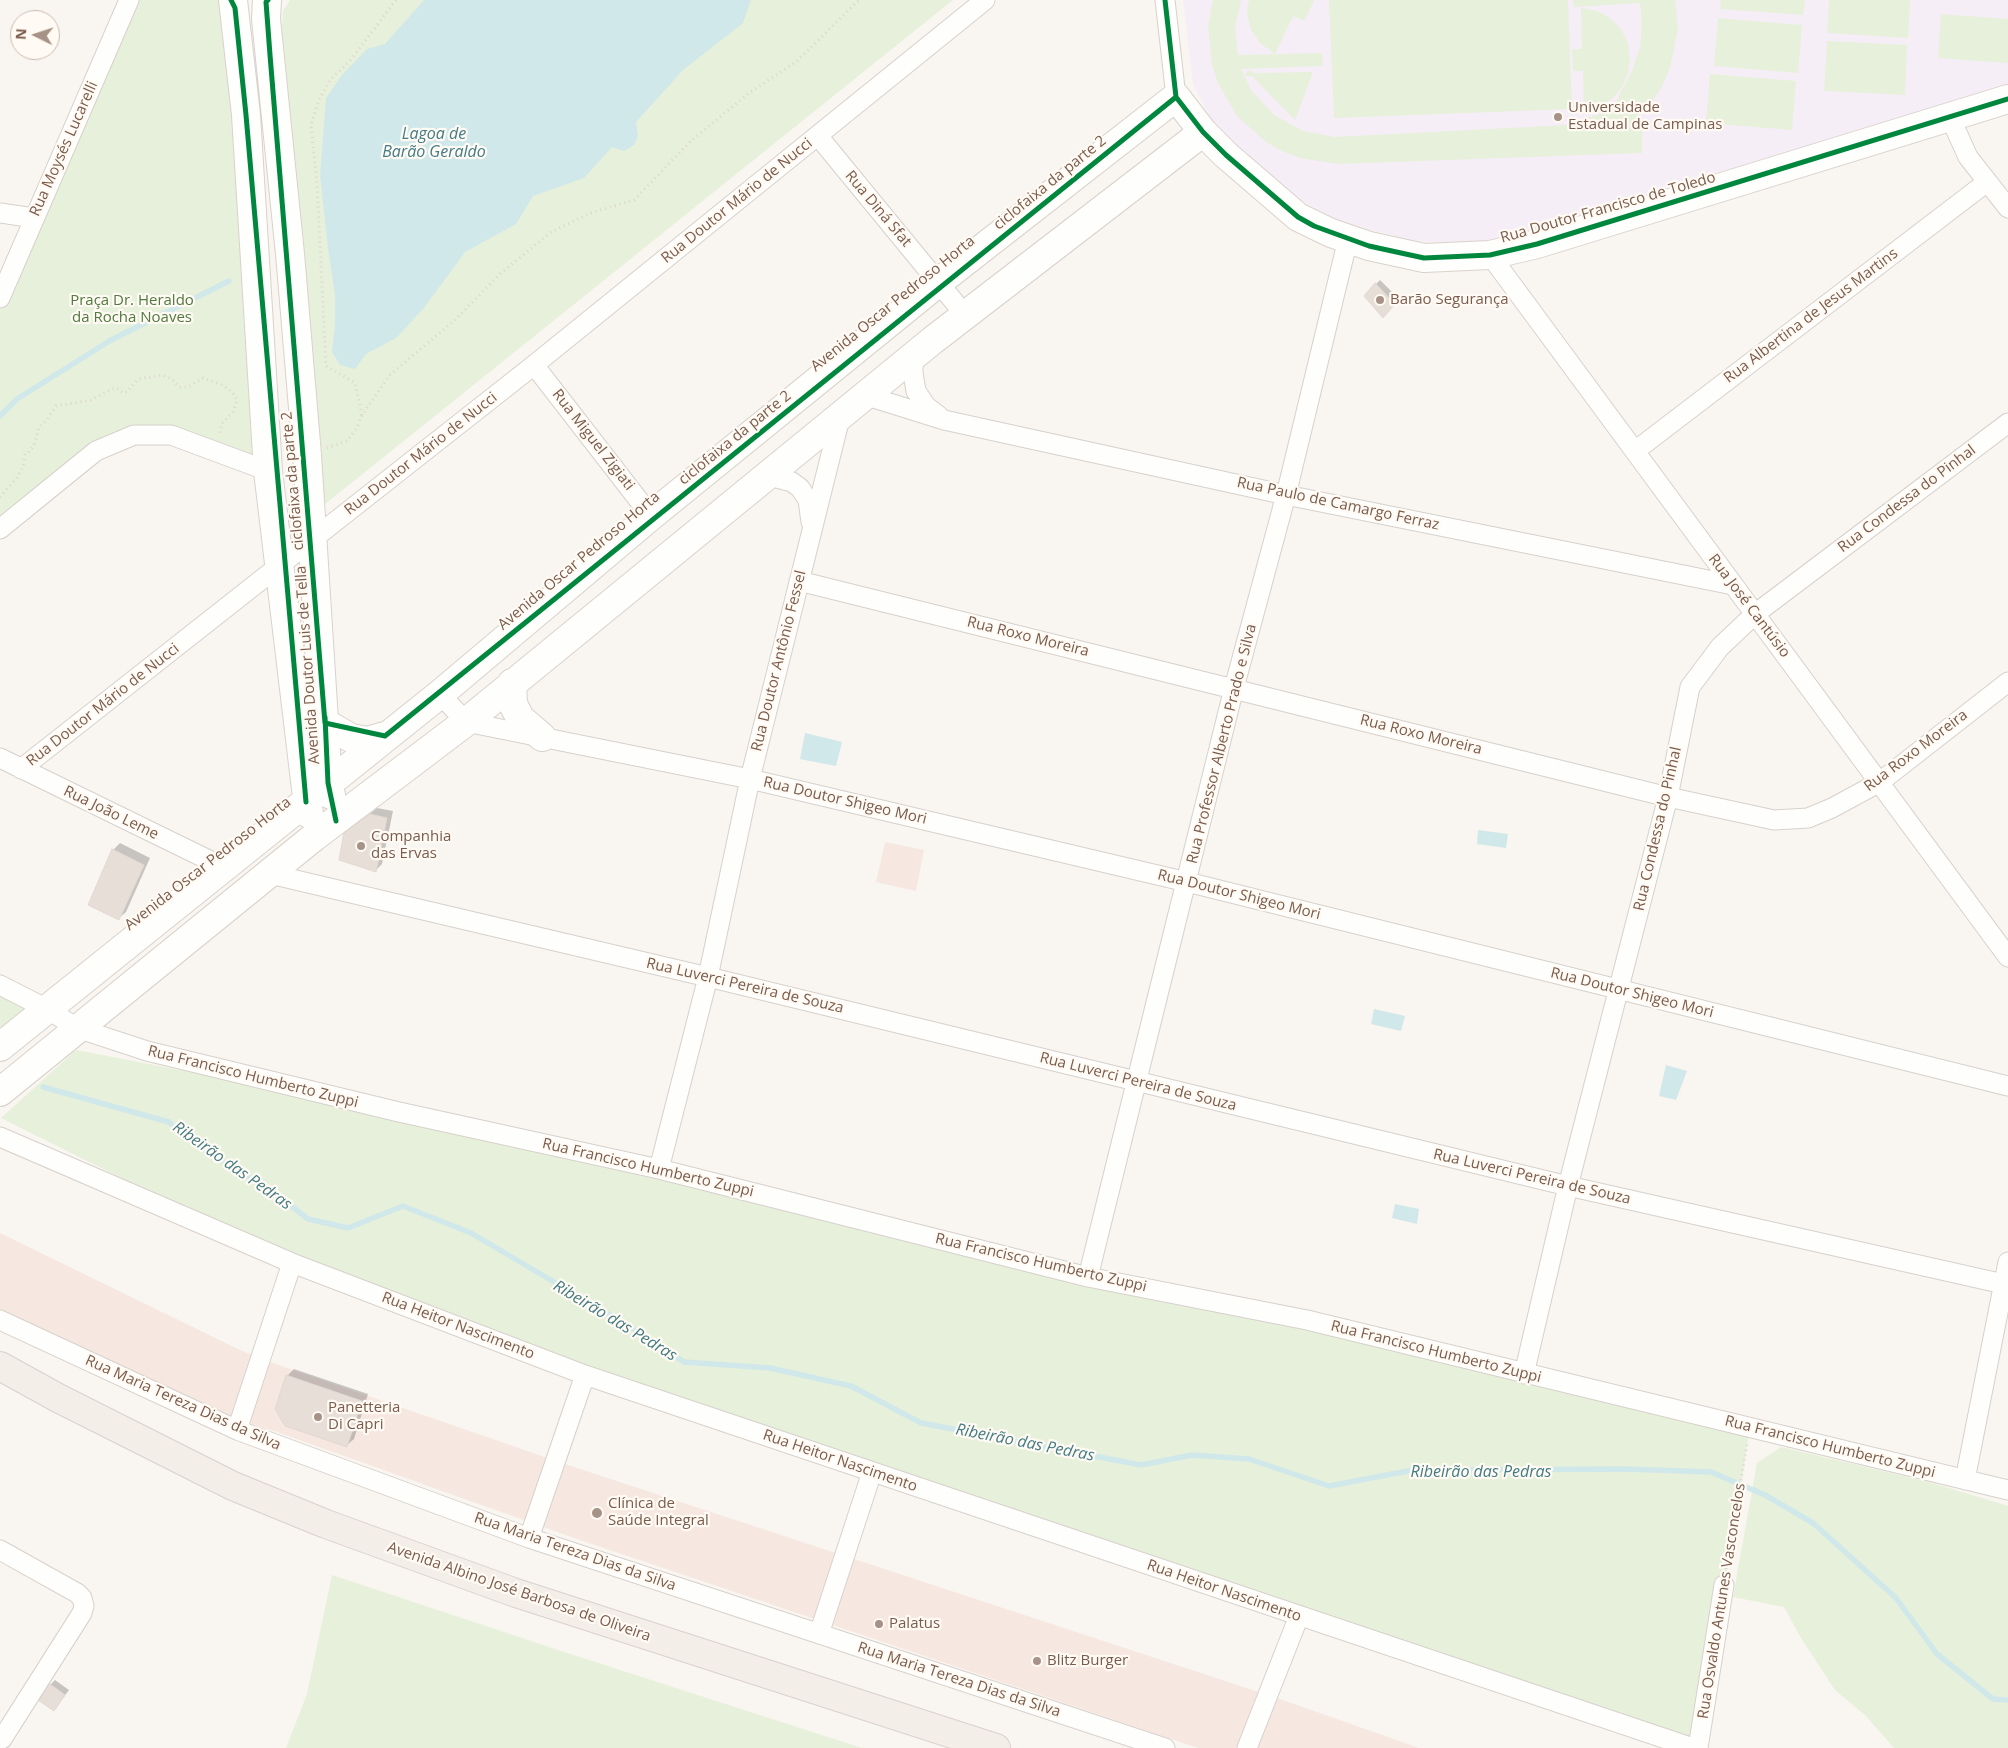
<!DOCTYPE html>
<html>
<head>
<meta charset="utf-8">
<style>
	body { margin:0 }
	#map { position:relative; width:2008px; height:1748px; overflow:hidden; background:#f9f5f0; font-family:"Open Sans",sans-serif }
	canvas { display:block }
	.north { position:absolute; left:10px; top:10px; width:50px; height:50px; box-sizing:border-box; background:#fffaf3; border:1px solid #cabbb1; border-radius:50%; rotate:274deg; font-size:14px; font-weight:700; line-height:20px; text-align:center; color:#7a5c4d }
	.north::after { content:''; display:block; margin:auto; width:18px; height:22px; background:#a69286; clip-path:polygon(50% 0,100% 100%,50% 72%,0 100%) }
</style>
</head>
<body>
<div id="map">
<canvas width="2008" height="1748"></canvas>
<div class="north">N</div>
</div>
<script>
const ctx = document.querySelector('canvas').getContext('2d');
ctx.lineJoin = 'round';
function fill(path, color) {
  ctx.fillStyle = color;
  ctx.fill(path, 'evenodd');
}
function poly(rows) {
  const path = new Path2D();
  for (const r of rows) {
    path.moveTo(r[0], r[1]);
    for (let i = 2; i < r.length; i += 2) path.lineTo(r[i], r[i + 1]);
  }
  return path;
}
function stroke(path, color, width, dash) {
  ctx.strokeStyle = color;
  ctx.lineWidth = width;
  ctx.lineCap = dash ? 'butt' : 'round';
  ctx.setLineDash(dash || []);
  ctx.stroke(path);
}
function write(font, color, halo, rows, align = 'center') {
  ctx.font = font + ' "Open Sans",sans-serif';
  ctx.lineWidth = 4.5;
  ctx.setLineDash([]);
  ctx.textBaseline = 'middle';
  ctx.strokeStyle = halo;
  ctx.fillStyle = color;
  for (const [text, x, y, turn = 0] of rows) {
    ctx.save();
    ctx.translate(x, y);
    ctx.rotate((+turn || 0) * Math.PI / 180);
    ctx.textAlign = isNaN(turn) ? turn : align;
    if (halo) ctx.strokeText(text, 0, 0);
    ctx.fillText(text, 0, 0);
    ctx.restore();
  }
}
const commercial = poly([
	[885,842,924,850,916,891,876,882],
	[0,1233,242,1351,284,1367,571,1466,1280,1699,1419,1748,1198,1748,574,1538,274,1431,213,1413,0,1313]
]);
const education = poly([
	[1183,0,2008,0,2008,85,1533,236,1470,245,1410,240,1345,224,1297,198,1259,169,1216,128,1193,85]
]);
const green = poly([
	[129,0,233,0,268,471,171,435,134,435,0,529,0,298],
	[290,0,953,0,324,505,280,56,283,11],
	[1213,0,1241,0,1235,27,1238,55,1322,53,1323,66,1241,69,1251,90,1274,115,1303,131,1335,137,1566,125,1599,114,1614,105,1632,71,1640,47,1642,23,1640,3,1574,7,1573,0,1675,0,1678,29,1670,68,1662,86,1651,103,1628,126,1642,126,1642,153,1338,164,1300,158,1282,151,1266,142,1237,116,1218,83,1212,65,1208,27],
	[1249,0,1313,0,1314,1,1304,21,1293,16,1275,54,1261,44,1251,30,1247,13],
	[1329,0,1568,0,1572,109,1334,118],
	[1721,0,1805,0,1803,15,1720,9],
	[1829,0,1910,0,1908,38,1827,33],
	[1581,8,1597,11,1610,18,1621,29,1628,43,1630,58,1628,73,1622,87,1612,99,1599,107,1584,111,1583,71,1573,71,1572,49,1582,49],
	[1941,14,2008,19,2008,63,1938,58],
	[1718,18,1802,25,1798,73,1714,66],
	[1827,41,1907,45,1905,95,1824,91],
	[1249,70,1253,73,1313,72,1295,120,1252,76,1246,76,1245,74],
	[1710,74,1796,81,1792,130,1706,123],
	[0,985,47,1009,0,1047],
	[76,1050,399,1112,1750,1428,1698,1748,1299,1616,292,1263,1,1118],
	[1781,1447,1929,1482,2008,1506,2008,1748,1894,1748,1866,1716,1835,1690,1801,1638,1784,1607,1733,1597,1757,1463],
	[332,1575,558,1650,862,1748,286,1748,307,1694]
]);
const water = poly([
	[424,0,751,0,743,23,683,70,636,122,638,136,634,145,624,151,612,147,584,178,533,196,516,224,465,252,423,309,396,338,366,354,355,369,340,365,332,352,335,325,335,295,328,248,320,175,326,98,342,75,367,49,385,44],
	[805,733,842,742,836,766,800,759],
	[1478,830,1508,834,1506,848,1477,844],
	[1374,1009,1405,1016,1401,1031,1371,1024],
	[1666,1065,1687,1071,1676,1100,1659,1096],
	[1395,1204,1419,1209,1417,1224,1392,1218]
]);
const shadow = poly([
	[1380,280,1399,299,1387,312,1376,284],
	[377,808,393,811,382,864,375,871,345,833],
	[120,843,150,858,126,912,119,918,113,850],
	[294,1369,368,1394,354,1439,347,1445,287,1376],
	[55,1680,69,1690,54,1710,50,1685]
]);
const stream = poly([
	[0,416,17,399,111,340,229,281],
	[43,1087,169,1122,195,1144,277,1195,308,1219,348,1228,403,1206,471,1233,627,1325,684,1362,770,1368,851,1386,921,1423,1141,1465,1192,1455,1249,1459,1329,1486,1413,1470,1625,1469,1711,1472,1765,1495,1813,1523,1896,1598,1937,1654,1993,1699,2008,1700]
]);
const building = poly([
	[1375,283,1395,304,1383,318,1364,296,1375,283],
	[370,814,387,818,376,872,339,860,344,832,370,814],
	[112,849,144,865,119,920,88,905,112,849],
	[286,1375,362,1401,347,1447,285,1426,275,1409,286,1375],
	[50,1684,65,1695,54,1711,38,1700,50,1684]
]);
const path = poly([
	[362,415,355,383,326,366,317,183,311,124,319,100,330,80,350,61,396,0],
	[327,448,347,441,357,428,362,415,390,375,456,319,500,274,551,232,591,213,634,200,691,141,749,93,796,62,859,0],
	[0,497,16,479,23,467,25,454,28,453,34,445,39,427,46,421,56,406,91,400,112,389,117,388,123,393,127,392,138,379,163,375,172,379,179,387,188,387,203,378,223,385,232,392,237,400,233,412,221,424,220,436],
	[1726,1569,1747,1445]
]);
const street = poly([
	[1165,0,1176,97],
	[1950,117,1968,157,2008,208],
	[818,136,965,315],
	[0,213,34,218],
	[1490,255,2008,957],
	[0,298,129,0],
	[913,356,913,373,916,391,926,406,939,416],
	[534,365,651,516],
	[864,395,944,420,1286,495,1733,585],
	[1635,451,1987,182],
	[766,475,792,482,800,488,808,500,811,522],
	[0,529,96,451,134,435,171,435,268,471],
	[799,581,1668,797,1774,820,1808,818,1832,808,1880,782,2008,682],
	[440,694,466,722,750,779,1187,882,2008,1086],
	[0,758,223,867],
	[21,769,534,365,985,0],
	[270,874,708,977,1568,1186,2008,1285],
	[0,985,47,1009,77,1028,147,1051,399,1112,659,1169,1088,1277,1307,1320,2008,1490],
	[0,1137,292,1263,585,1375,1693,1748],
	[659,1169,708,977,750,779,841,414],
	[1088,1277,1234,688,1286,495,1348,239],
	[0,1320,237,1430,529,1538,1165,1748],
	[1524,1374,1568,1186,1668,797,1690,687,1720,647,1755,614,2008,423],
	[237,1430,292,1263],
	[1965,1480,2008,1262],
	[529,1538,585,1375],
	[0,1550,77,1593,82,1598,84,1606,82,1613,2,1739],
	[819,1634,872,1472],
	[1247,1748,1299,1616],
	[1698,1748,1724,1585]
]);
const secondary = poly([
	[233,0,246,115,268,471,309,814],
	[267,0,266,19,290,254,307,455,328,783,331,795],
	[512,683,513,704,520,718,542,737],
	[325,723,351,738,367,741,385,736],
	[0,1047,440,694,651,516,939,282,1176,97,1203,132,1226,155,1298,217,1331,233,1369,246,1424,258,1490,255,1537,244,2008,99],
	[0,1092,314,837,466,722,933,340,1203,132]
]);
const primary = poly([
	[0,1366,58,1398,233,1486,326,1524,516,1593,996,1748]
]);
const cycleway = poly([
	[231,0,235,8,246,115,306,802],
	[268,0,266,2,270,55,325,723,385,736,1176,97],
	[1165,0,1176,97,1203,132,1226,155,1298,217,1314,226,1369,246,1424,258,1490,255,1537,244,2008,99],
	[325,717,328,783,336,821]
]);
const markers = [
	[1558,117,5,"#a69286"],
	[1380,300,5,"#a69286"],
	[361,846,5,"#a69286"],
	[318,1417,5,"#a69286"],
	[597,1513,6,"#a69286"],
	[879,1624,5,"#a69286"],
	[1037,1661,5,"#a69286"]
];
const poiNames = [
	["Universidade",1568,108],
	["Estadual de Campinas",1568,125],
	["Barão Segurança",1390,300],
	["Companhia",371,837],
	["das Ervas",371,854],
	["Panetteria",328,1408],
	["Di Capri",328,1425],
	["Clínica de",608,1504],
	["Saúde Integral",608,1521],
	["Palatus",889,1624],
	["Blitz Burger",1047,1661]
];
const streetNames = [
	["Rua Moysés Lucarelli",64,149,-66],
	["ciclofaixa da parte 2",1050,183,-39],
	["Rua Doutor Mário de Nucci",737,201,-39],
	["Rua Doutor Francisco de Toledo",1608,208,-16],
	["Rua Diná Sfat",878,209,50],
	["Avenida Oscar Pedroso Horta",893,304,-39],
	["Rua Albertina de Jesus Martins",1811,316,-37],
	["ciclofaixa da parte 2",735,438,-39],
	["Rua Miguel Zigiati",593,440,52],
	["Rua Doutor Mário de Nucci",421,454,-38],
	["ciclofaixa da parte 2",293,481,-95],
	["Rua Condessa do Pinhal",1907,499,-37],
	["Rua Paulo de Camargo Ferraz",1338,504,12],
	["Avenida Oscar Pedroso Horta",579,561,-40],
	["Rua José Cantúsio",1749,606,53],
	["Rua Roxo Moreira",1028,637,14],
	["Rua Doutor Antônio Fessel",779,661,-76],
	["Avenida Doutor Luis de Tella",308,665,-94],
	["Rua Doutor Mário de Nucci",103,705,-38],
	["Rua Roxo Moreira",1421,735,14],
	["Rua Professor Alberto Prado e Silva",1222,744,-76],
	["Rua Roxo Moreira",1916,751,-37],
	["Rua Doutor Shigeo Mori",845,801,13],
	["Rua João Leme",111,813,26],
	["Rua Condessa do Pinhal",1658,829,-77],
	["Avenida Oscar Pedroso Horta",208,864,-38],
	["Rua Doutor Shigeo Mori",1239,895,14],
	["Rua Luverci Pereira de Souza",745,986,13],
	["Rua Doutor Shigeo Mori",1632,993,14],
	["Rua Francisco Humberto Zuppi",253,1077,14],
	["Rua Luverci Pereira de Souza",1138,1082,14],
	["Rua Francisco Humberto Zuppi",648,1168,13],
	["Rua Luverci Pereira de Souza",1532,1177,13],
	["Rua Francisco Humberto Zuppi",1041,1263,13],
	["Rua Heitor Nascimento",458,1326,21],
	["Rua Francisco Humberto Zuppi",1436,1352,14],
	["Rua Maria Tereza Dias da Silva",183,1403,24],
	["Rua Francisco Humberto Zuppi",1830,1447,14],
	["Rua Heitor Nascimento",840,1461,19],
	["Rua Maria Tereza Dias da Silva",575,1552,19],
	["Rua Heitor Nascimento",1224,1591,19],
	["Avenida Albino José Barbosa de Oliveira",519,1592,19],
	["Rua Osvaldo Antunes Vasconcelos",1722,1601,-81],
	["Rua Maria Tereza Dias da Silva",959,1680,18]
];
const parkNames = [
	["Praça Dr. Heraldo",132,301],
	["da Rocha Noaves",132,318]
];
const waterNames = [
	["Lagoa de",434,134],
	["Barão Geraldo",434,152],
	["Ribeirão das Pedras",232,1166,35],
	["Ribeirão das Pedras",615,1321,31],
	["Ribeirão das Pedras",1025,1443,11],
	["Ribeirão das Pedras",1481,1472]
];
fill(commercial, '#f6e8e1');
fill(education, '#f6eef6');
fill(green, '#e7f0db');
fill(water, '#d0e8ea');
fill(shadow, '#0003');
stroke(stream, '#d0e8ea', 5.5);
fill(building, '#e6ded7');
stroke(building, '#e2d8d2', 1);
stroke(street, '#d7d1cb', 21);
stroke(secondary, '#d9d2cb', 30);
stroke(primary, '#dad1cc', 30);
stroke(path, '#dcd5d0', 3, [1, 4]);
stroke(street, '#fefefd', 19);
stroke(secondary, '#fefefd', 28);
stroke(primary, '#f3eee8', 28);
stroke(cycleway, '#00873e', 5);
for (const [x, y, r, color] of markers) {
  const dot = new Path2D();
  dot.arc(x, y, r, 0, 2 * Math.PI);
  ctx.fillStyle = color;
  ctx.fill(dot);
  stroke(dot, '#fffaf3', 2);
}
write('15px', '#7a5c4d', '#fffaf3', poiNames, 'left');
write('15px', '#7a5c4d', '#fffaf3', streetNames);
write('15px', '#537a41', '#fffaf3', parkNames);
write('italic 16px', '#437c86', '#fffaf3', waterNames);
</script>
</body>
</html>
